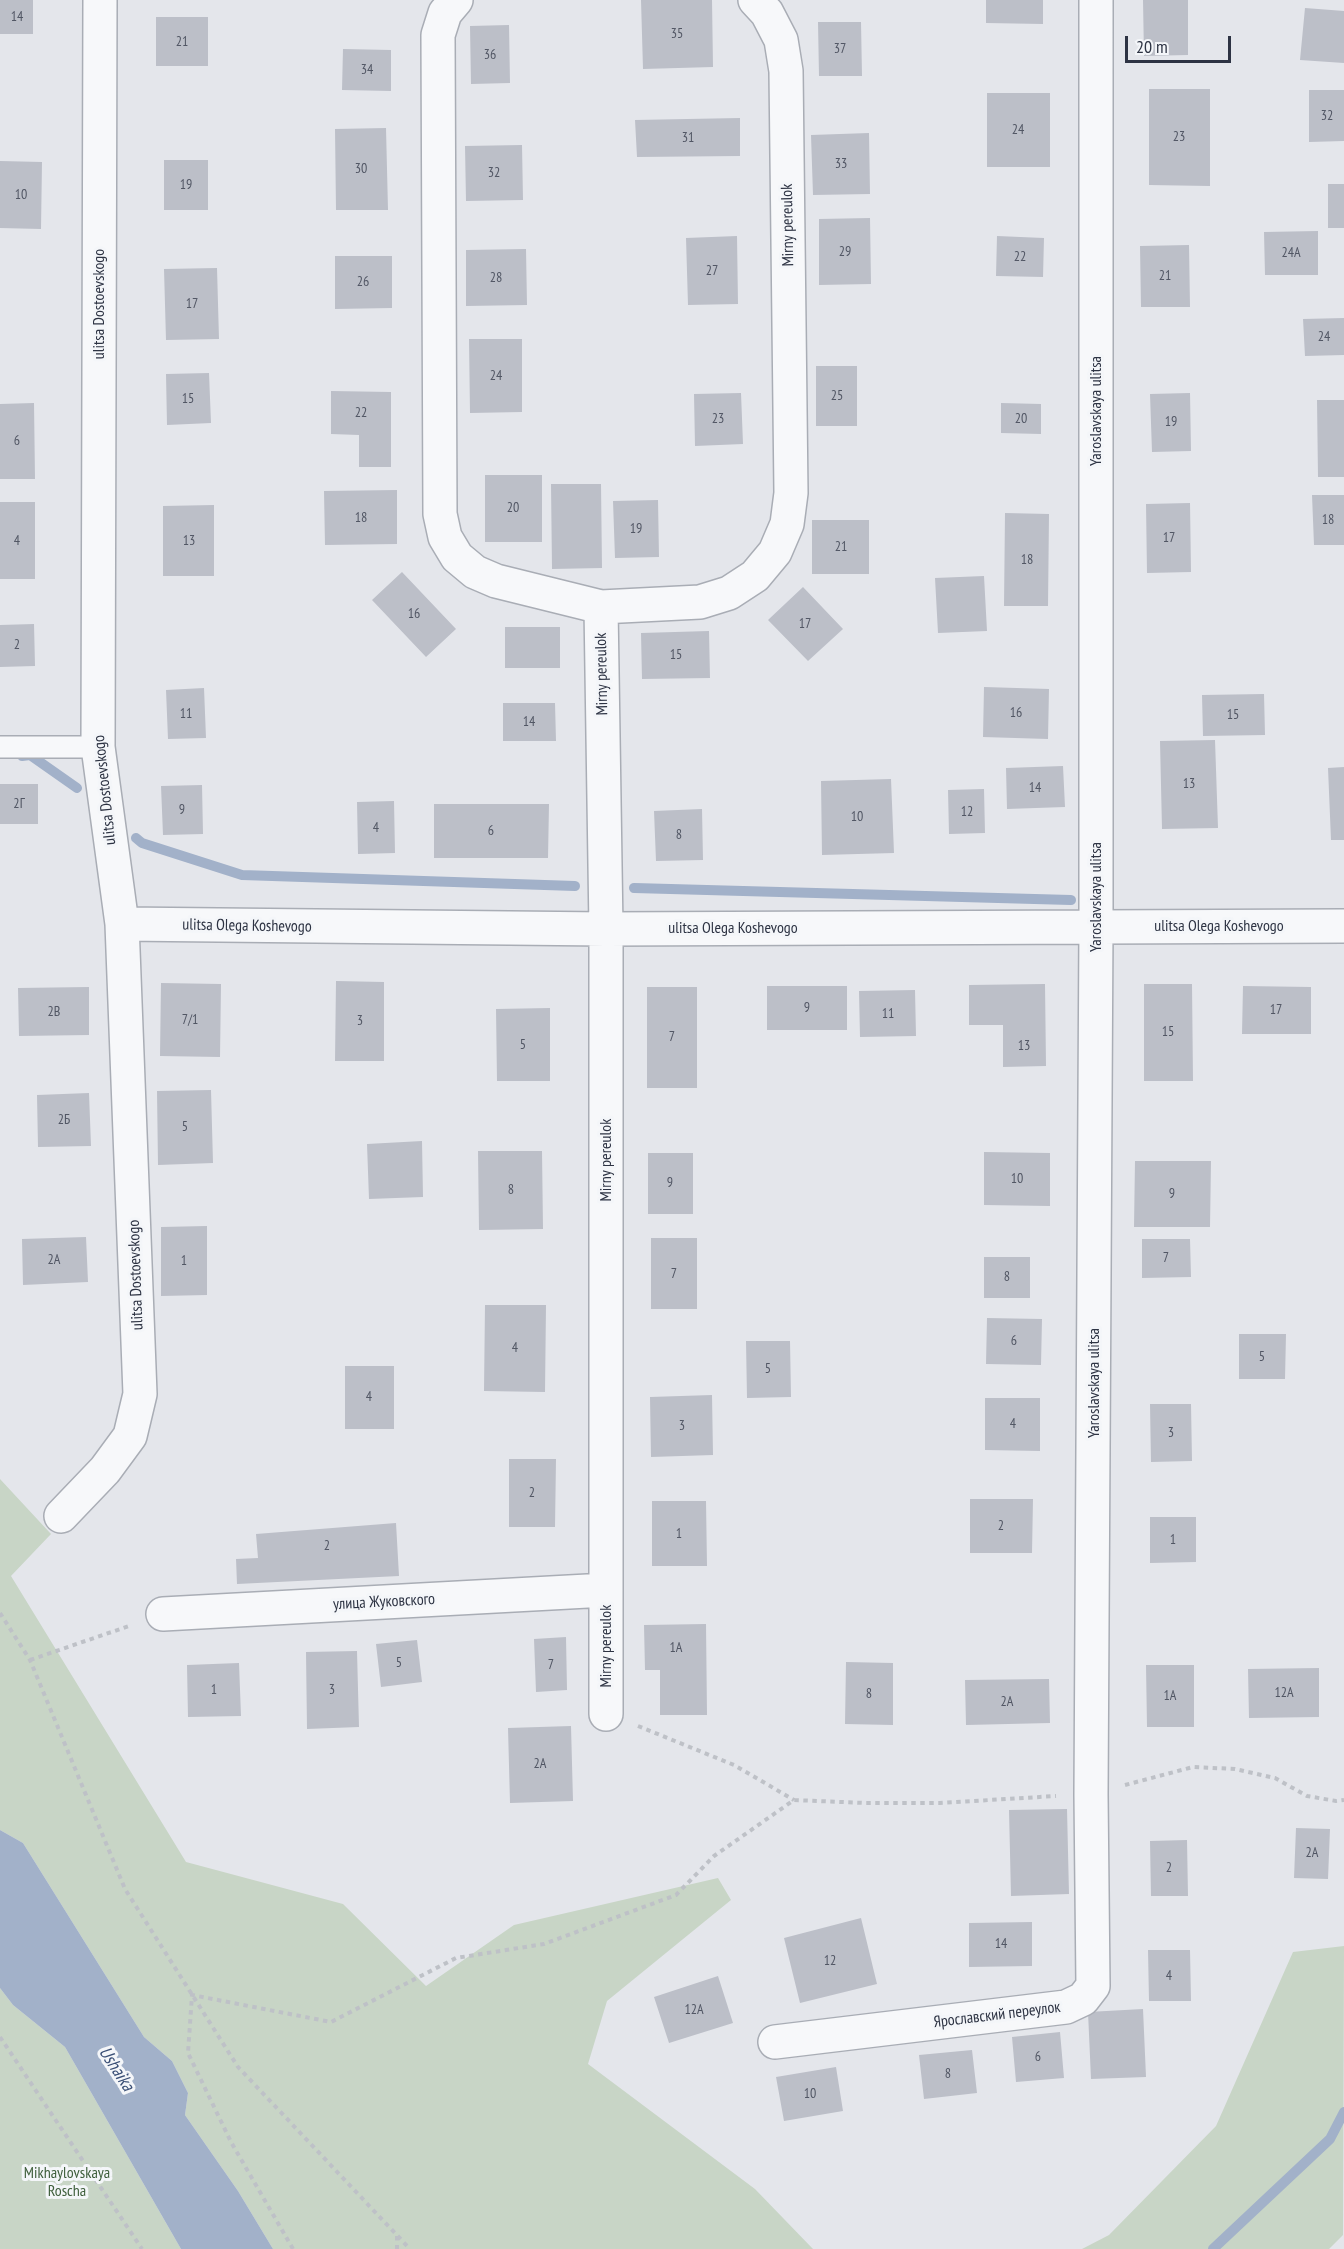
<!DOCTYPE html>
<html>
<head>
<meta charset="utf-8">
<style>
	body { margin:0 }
	#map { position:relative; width:1344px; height:2249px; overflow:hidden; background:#e4e6eb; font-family:"PT Sans Narrow",sans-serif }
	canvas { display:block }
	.scale { position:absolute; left:1125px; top:36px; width:106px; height:27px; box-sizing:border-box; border:3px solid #2d3343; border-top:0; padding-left:8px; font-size:18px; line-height:21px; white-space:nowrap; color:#2d3343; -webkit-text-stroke:4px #f4f6f9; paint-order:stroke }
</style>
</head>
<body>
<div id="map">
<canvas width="1344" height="2249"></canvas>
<div class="scale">20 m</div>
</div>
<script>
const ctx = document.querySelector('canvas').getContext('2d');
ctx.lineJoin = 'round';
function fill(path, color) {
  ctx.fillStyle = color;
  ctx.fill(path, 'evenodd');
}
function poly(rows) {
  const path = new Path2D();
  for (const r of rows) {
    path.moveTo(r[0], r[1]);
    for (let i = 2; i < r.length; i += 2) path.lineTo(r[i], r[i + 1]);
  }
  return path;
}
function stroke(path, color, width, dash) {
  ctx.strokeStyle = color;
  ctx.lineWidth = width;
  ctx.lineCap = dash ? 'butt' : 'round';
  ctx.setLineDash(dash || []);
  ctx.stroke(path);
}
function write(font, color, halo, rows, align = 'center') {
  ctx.font = font + ' "PT Sans Narrow",sans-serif';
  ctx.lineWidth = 6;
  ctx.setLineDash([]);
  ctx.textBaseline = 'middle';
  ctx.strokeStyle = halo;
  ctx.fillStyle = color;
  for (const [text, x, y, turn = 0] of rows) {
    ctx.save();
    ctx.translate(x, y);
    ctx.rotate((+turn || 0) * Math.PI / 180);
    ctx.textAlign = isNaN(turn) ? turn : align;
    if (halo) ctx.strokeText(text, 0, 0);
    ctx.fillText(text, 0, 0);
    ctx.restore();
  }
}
const green = poly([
	[0,1479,51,1534,11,1576,186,1862,343,1904,426,1986,514,1925,718,1878,731,1900,607,2001,588,2064,755,2189,813,2249,273,2249,238,2191,185,2115,188,2093,172,2061,144,2037,23,1843,0,1830],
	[1344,1946,1343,2235,1329,2249,1082,2249,1109,2235,1216,2126,1293,1952],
	[0,1988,13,2005,65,2047,181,2249,0,2249]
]);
const water = poly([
	[0,1830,23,1843,144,2037,172,2061,188,2093,185,2115,238,2191,273,2249,181,2249,65,2047,13,2005,0,1988]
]);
const stream = poly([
	[22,756,30,755,77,788],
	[136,838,142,843,242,875,575,886],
	[634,888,1071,900],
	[1213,2249,1330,2139,1344,2112]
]);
const building = poly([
	[0,0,33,0,33,34,0,34],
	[641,0,712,0,713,67,643,69],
	[986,0,1043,0,1043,24,986,23],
	[1143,0,1188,0,1188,55,1144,56],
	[1305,8,1344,11,1344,63,1300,60],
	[156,17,208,17,208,66,156,66],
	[818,22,861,22,862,76,819,76],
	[509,25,510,83,471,84,470,26],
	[343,49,391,50,391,91,342,90],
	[1149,89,1210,89,1210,186,1149,185],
	[1309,90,1344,90,1344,141,1309,142],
	[987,93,1050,93,1050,167,987,167],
	[740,118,740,156,637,157,635,120],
	[386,128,388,210,336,210,335,129],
	[869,133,870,194,813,195,811,135],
	[522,145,523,200,466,201,465,146],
	[164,160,208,160,208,210,164,210],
	[0,161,42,162,41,229,0,228],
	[1328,184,1344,184,1344,228,1328,228],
	[870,218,871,284,819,285,819,219],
	[1318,231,1318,275,1265,275,1264,232],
	[737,236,738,304,688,305,686,238],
	[997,236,1044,238,1043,277,996,276],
	[1189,245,1190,307,1141,307,1140,246],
	[526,249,527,305,466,306,466,250],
	[335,256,392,256,392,308,335,309],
	[217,268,219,339,166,340,164,269],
	[1344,318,1344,355,1305,356,1303,319],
	[469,339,522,339,522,412,470,413],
	[816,366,857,366,857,426,816,426],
	[209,373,211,423,167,425,166,374],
	[331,391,391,392,391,467,359,467,359,435,331,434],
	[741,393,743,444,695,446,694,394],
	[1190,393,1191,451,1152,452,1150,394],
	[1317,400,1344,400,1344,477,1318,477],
	[34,403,35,479,0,479,0,404],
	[1001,403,1041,404,1041,434,1001,433],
	[485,475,542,475,542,542,485,542],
	[551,484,601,484,602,568,552,569],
	[397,490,397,544,325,545,324,491],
	[1312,495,1344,495,1344,545,1314,545],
	[658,500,659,557,615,558,613,501],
	[0,502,35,502,35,579,0,579],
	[1190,503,1191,572,1147,573,1146,504],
	[214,505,214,576,163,576,163,506],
	[1005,513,1049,514,1048,606,1004,606],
	[812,520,869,520,869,574,812,574],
	[402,572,456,629,426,657,372,600],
	[984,576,987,631,938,633,935,578],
	[803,587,843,629,808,661,768,620],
	[34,624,35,666,0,667,0,625],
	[505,627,560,627,560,668,505,668],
	[709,631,710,678,642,679,641,633],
	[984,687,1049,689,1048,739,983,737],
	[204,688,206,738,168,739,166,690],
	[1264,694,1265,735,1203,736,1202,695],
	[503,703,555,703,556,741,503,741],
	[1215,740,1218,828,1162,829,1160,741],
	[1063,766,1065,807,1007,809,1006,768],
	[1344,767,1344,840,1331,840,1328,768],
	[891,779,894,853,822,855,821,781],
	[0,784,38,784,38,824,0,824],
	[202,785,203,834,163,835,161,786],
	[984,789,985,833,949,834,948,790],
	[394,801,395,853,358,854,357,802],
	[434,804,549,804,548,858,434,858],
	[702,809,703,860,656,861,654,811],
	[336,981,384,982,384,1061,335,1061],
	[161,983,221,984,220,1057,160,1056],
	[1045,984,1046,1066,1003,1067,1003,1025,969,1025,969,985],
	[1144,984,1192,984,1193,1081,1144,1081],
	[767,986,847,986,847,1030,767,1030],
	[1243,986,1311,987,1311,1034,1242,1034],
	[89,987,89,1035,19,1036,18,988],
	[647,987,697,987,697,1088,647,1088],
	[915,990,916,1036,860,1037,859,991],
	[550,1008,550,1081,497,1081,496,1009],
	[211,1090,213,1163,158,1165,157,1091],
	[89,1093,91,1146,38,1147,37,1095],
	[422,1141,423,1197,369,1199,367,1144],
	[478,1151,542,1151,543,1229,479,1230],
	[984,1152,1050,1153,1050,1206,984,1205],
	[648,1153,693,1153,693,1214,648,1214],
	[1135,1161,1211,1161,1210,1227,1134,1227],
	[207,1226,207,1295,161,1296,161,1227],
	[86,1237,88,1282,23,1285,22,1239],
	[651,1238,697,1238,697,1309,651,1309],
	[1142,1239,1190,1239,1191,1277,1142,1278],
	[984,1257,1030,1257,1030,1298,984,1298],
	[485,1305,546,1305,545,1392,484,1391],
	[987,1318,1042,1319,1041,1365,986,1364],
	[1239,1334,1286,1334,1285,1379,1239,1379],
	[746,1341,790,1341,791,1397,747,1398],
	[345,1366,394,1366,394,1429,345,1429],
	[712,1395,713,1455,651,1457,650,1397],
	[985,1398,1040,1398,1040,1451,985,1450],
	[1150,1404,1191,1404,1192,1461,1151,1462],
	[509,1459,556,1459,555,1527,509,1527],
	[970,1499,1033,1499,1032,1553,970,1553],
	[652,1501,706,1501,707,1566,652,1566],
	[1150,1517,1196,1517,1196,1562,1150,1563],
	[396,1523,399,1576,237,1584,236,1559,258,1558,256,1534],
	[706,1624,707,1715,660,1715,660,1670,645,1670,644,1625],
	[566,1637,567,1690,536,1692,534,1639],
	[417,1640,422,1682,381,1687,376,1644],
	[357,1651,359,1727,307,1729,306,1652],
	[846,1662,893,1663,893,1725,845,1724],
	[239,1663,241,1716,188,1717,187,1665],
	[1146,1665,1194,1665,1194,1727,1147,1727],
	[1319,1668,1319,1717,1249,1718,1248,1669],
	[1049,1679,1050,1723,966,1725,965,1680],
	[571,1726,573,1801,510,1803,508,1728],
	[1067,1809,1069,1894,1011,1896,1009,1810],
	[1296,1828,1330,1829,1328,1879,1294,1878],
	[1187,1840,1188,1896,1151,1896,1150,1841],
	[861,1918,877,1984,800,2003,784,1938],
	[1032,1922,1032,1966,969,1967,969,1923],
	[1148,1950,1190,1950,1191,2001,1149,2001],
	[718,1976,733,2023,669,2043,654,1997],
	[1143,2009,1146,2077,1091,2079,1088,2012],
	[1060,2032,1064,2078,1016,2082,1012,2037],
	[972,2050,977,2093,924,2099,919,2055],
	[836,2067,843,2111,784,2121,776,2077]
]);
const path = poly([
	[0,1613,30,1660,125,1889,238,2067,410,2249],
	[30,1660,132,1625],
	[638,1726,734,1765,794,1800],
	[1125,1785,1193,1767,1235,1769,1275,1778,1307,1796,1336,1801,1344,1800],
	[0,2037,142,2249],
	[397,2236,397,2249],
	[293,2249,231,2142,188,2053,192,1995,331,2022,456,1958,544,1944,676,1895,714,1856,794,1800,865,1803,940,1803,1056,1796]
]);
const service = poly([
	[0,747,98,747]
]);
const minor = poly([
	[456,0,445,13,438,35,440,514,445,537,457,557,475,572,496,581,601,607],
	[122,924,606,929,1344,926],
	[61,1516,105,1470,130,1436,140,1394,122,924,98,747,100,0],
	[163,1614,606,1590],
	[606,1714,606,929,601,607,700,602,729,593,755,576,775,552,787,524,791,493,786,71,781,40,767,13,755,0],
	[775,2042,1066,2007,1083,1999,1093,1986,1091,1794,1096,926,1096,0]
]);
const numberNames = [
	["14",17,17],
	["35",677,34],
	["21",182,42],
	["37",840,49],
	["36",490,55],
	["34",367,70],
	["32",1327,116],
	["24",1018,130],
	["23",1179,137],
	["31",688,138],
	["33",841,164],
	["30",361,169],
	["32",494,173],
	["19",186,185],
	["10",21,195],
	["29",845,252],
	["24А",1291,253],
	["22",1020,257],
	["27",712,271],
	["21",1165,276],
	["28",496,278],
	["26",363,282],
	["17",192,304],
	["24",1324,337],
	["24",496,376],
	["25",837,396],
	["15",188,399],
	["22",361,413],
	["23",718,419],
	["20",1021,419],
	["19",1171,422],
	["6",17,441],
	["20",513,508],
	["18",361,518],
	["18",1328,520],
	["19",636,529],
	["17",1169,538],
	["4",17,541],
	["13",189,541],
	["21",841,547],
	["18",1027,560],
	["16",414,614],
	["17",805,624],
	["2",17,645],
	["15",676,655],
	["16",1016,713],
	["11",186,714],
	["15",1233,715],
	["14",529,722],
	["13",1189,784],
	["14",1035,788],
	["2Г",19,804],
	["9",182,810],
	["12",967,812],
	["10",857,817],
	["4",376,828],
	["6",491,831],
	["8",679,835],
	["9",807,1008],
	["17",1276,1010],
	["2В",54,1012],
	["11",888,1014],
	["7/1",190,1020],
	["3",360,1021],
	["15",1168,1032],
	["7",672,1037],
	["5",523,1045],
	["13",1024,1046],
	["2Б",64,1120],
	["5",185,1127],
	["10",1017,1179],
	["9",670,1183],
	["8",511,1190],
	["9",1172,1194],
	["7",1166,1258],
	["2А",54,1260],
	["1",184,1261],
	["7",674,1274],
	["8",1007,1277],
	["6",1014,1341],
	["4",515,1348],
	["5",1262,1357],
	["5",768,1369],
	["4",369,1397],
	["4",1013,1424],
	["3",682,1426],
	["3",1171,1433],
	["2",532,1493],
	["2",1001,1526],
	["1",679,1534],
	["1",1173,1540],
	["2",327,1546],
	["1А",676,1648],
	["5",399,1663],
	["7",551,1665],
	["1",214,1690],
	["3",332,1690],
	["12А",1284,1693],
	["8",869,1694],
	["1А",1170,1696],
	["2А",1007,1702],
	["2А",540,1764],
	["2А",1312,1853],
	["2",1169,1868],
	["14",1001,1944],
	["12",830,1961],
	["4",1169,1976],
	["12А",694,2010],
	["6",1038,2057],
	["8",948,2074],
	["10",810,2094]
];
const streetNames = [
	["Mirny pereulok",788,225,-91],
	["ulitsa Dostoevskogo",99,304,-90],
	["Yaroslavskaya ulitsa",1096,411,-90],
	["Mirny pereulok",602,674,-91],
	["ulitsa Dostoevskogo",105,790,-96],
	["Yaroslavskaya ulitsa",1096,897,-90],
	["ulitsa Olega Koshevogo",247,926,1],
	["ulitsa Olega Koshevogo",1219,926],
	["ulitsa Olega Koshevogo",733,928],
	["Mirny pereulok",606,1160,-90],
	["ulitsa Dostoevskogo",136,1275,-92],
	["Yaroslavskaya ulitsa",1094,1383,-90],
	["улица Жуковского",384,1602,-3],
	["Mirny pereulok",606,1646,-90],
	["Ярославский переулок",997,2015,-7]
];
const parkNames = [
	["Mikhaylovskaya",67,2173],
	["Roscha",67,2191]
];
const waterNames = [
	["Ushaika",116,2069,57]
];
fill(green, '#c8d5c6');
fill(water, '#a2b1c9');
stroke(stream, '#a2b1c9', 10);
fill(building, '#bcbfc8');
stroke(service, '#a9adb5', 24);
stroke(minor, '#a9adb5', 36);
stroke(path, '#bec1c7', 4, [4.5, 4.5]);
stroke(service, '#f7f8fa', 21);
stroke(minor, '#f7f8fa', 33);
write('14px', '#515664', null, numberNames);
write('16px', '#2d3343', '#f4f6f9', streetNames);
write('16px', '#3e5e3b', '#f4f6f9', parkNames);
write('italic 18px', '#394e75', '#f4f6f9', waterNames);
</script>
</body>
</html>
